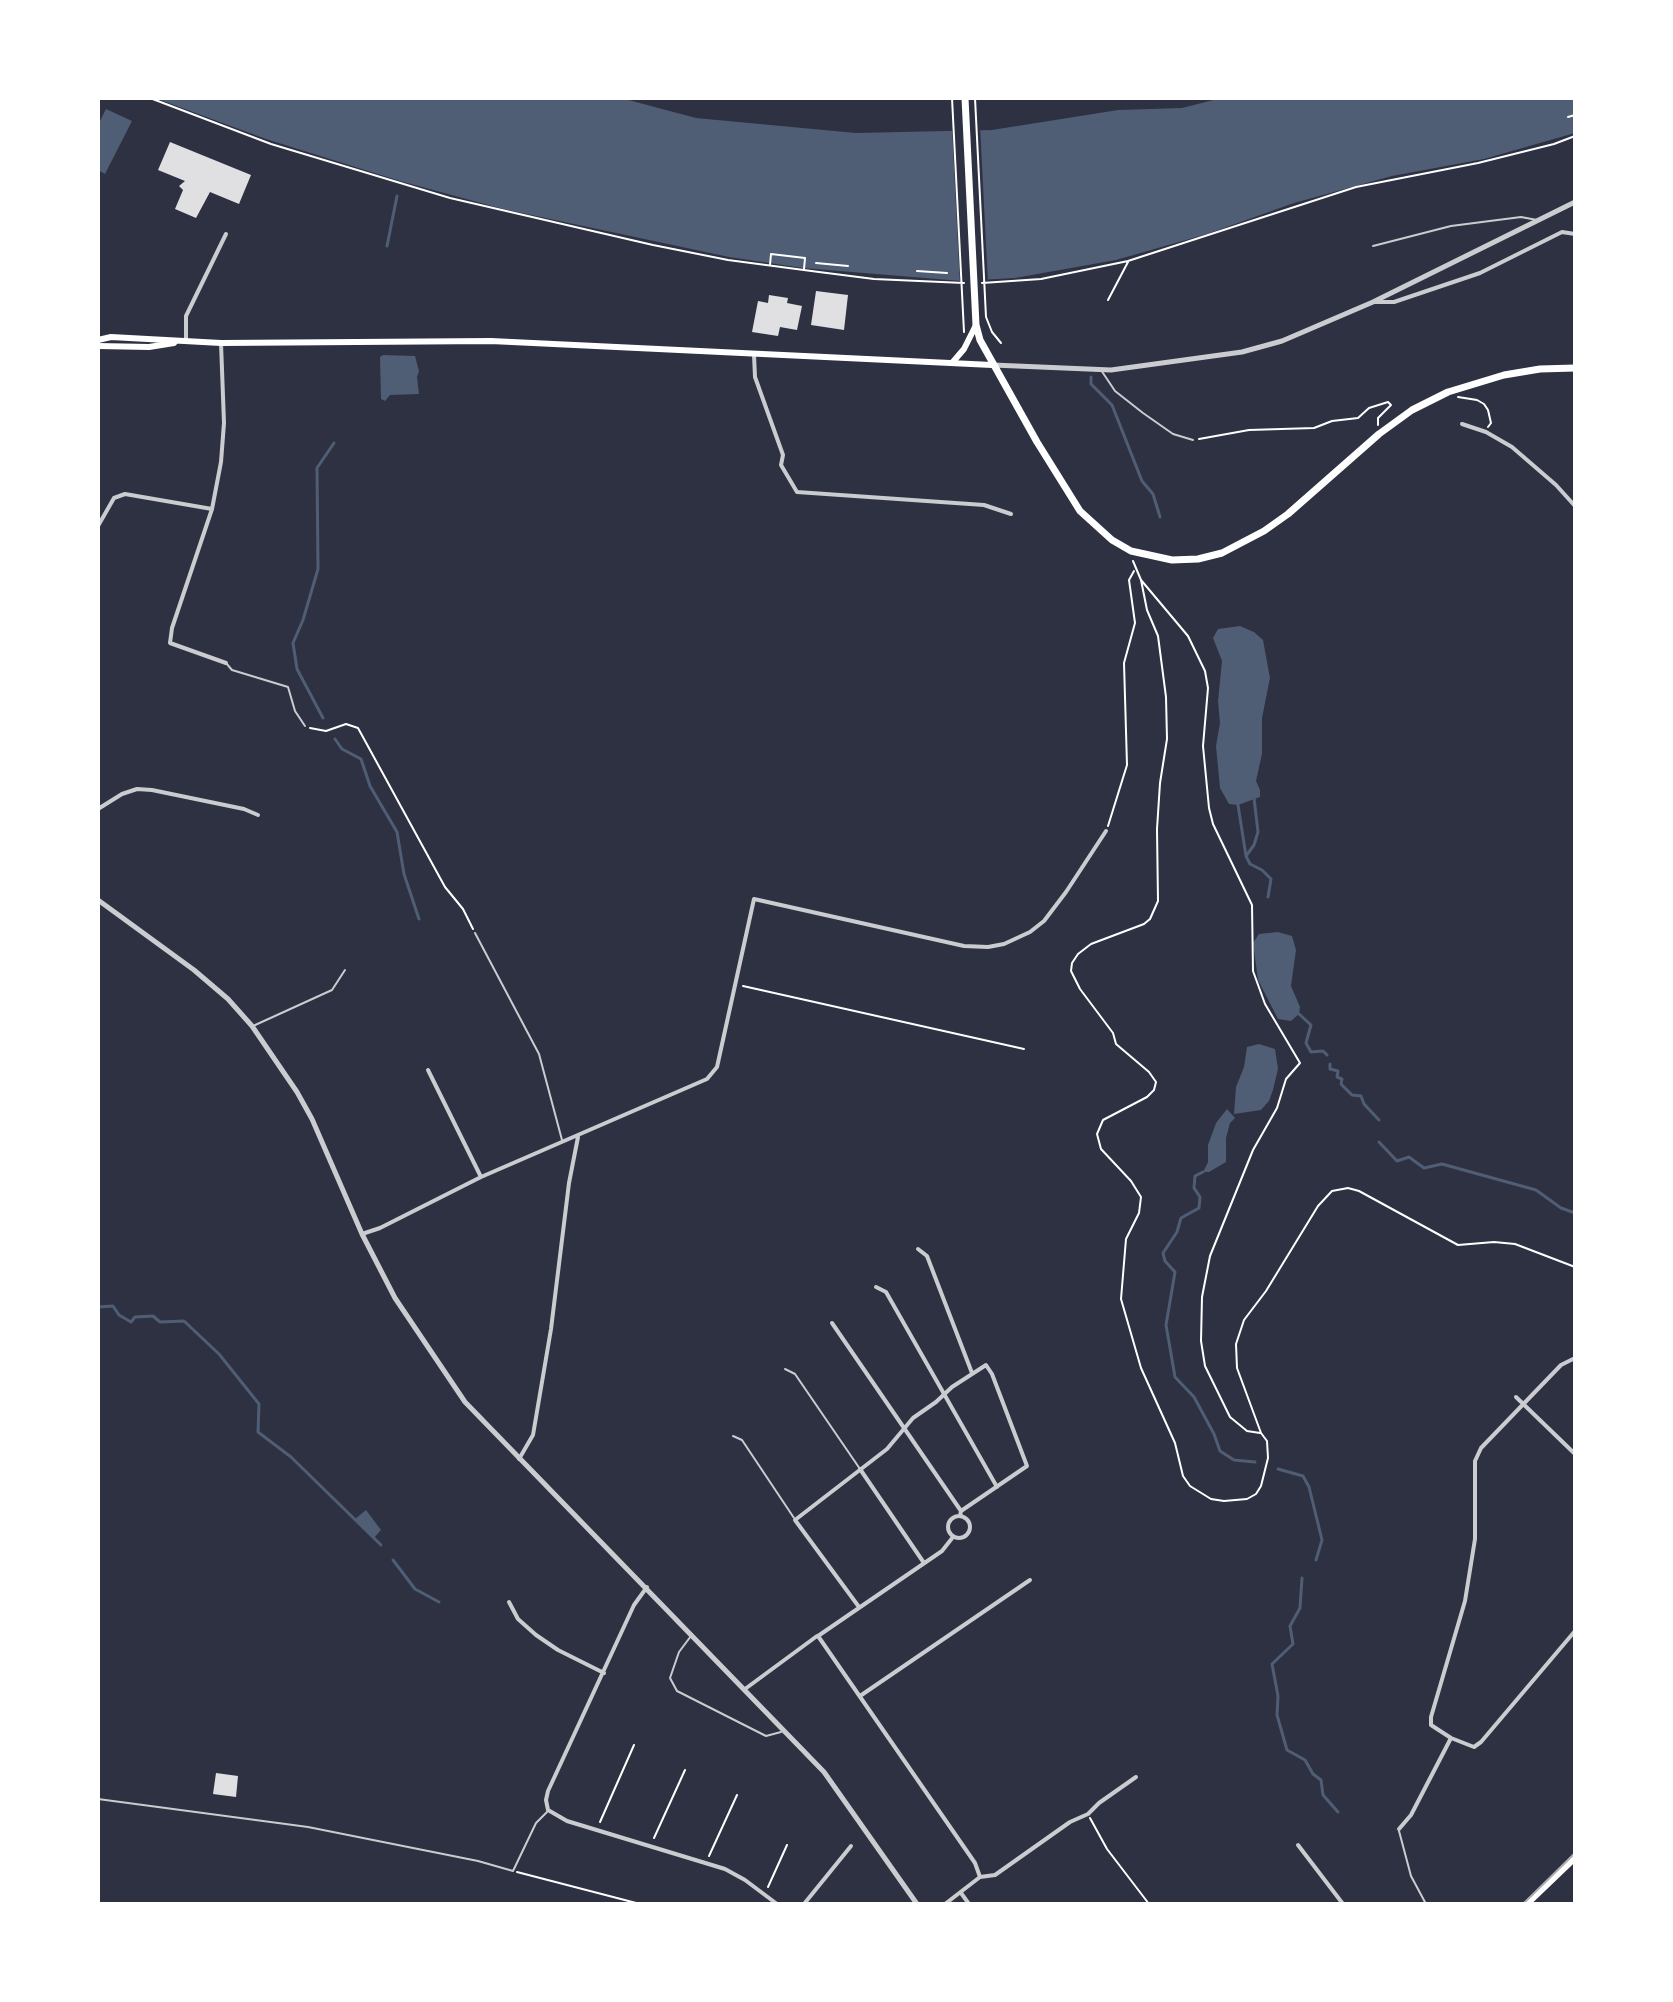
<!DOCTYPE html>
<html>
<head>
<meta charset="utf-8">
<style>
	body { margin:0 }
	#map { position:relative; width:1673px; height:2002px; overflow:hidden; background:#2d3142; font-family:"Public Sans",sans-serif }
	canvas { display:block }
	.frame { position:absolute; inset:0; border:100px solid #fff; pointer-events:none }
</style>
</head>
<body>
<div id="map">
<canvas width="1673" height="2002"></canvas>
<div class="frame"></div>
</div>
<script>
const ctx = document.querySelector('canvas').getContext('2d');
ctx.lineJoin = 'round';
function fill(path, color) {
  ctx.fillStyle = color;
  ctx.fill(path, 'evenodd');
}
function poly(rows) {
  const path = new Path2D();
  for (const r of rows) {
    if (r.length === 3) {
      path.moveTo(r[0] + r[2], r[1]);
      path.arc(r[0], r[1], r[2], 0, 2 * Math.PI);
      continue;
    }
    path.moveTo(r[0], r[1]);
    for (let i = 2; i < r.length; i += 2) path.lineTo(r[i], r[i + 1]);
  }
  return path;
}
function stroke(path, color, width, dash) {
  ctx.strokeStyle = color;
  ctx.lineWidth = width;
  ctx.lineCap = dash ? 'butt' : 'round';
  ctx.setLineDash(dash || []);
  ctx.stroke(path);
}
const water = poly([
	[155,98,621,98,696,118,856,133,992,130,1118,110,1182,108,1221,98,1575,98,1575,133,1484,159,1392,176,1294,203,1207,234,1116,260,1015,278,961,281,803,268,729,257,503,209,400,181,266,139],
	[106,109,132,121,105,174,98,170,98,125],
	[383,355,415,356,419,371,417,377,419,394,390,395,385,401,381,399,380,357],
	[1240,626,1254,632,1263,640,1270,678,1262,718,1262,754,1256,781,1260,790,1260,797,1238,805,1229,804,1220,788,1216,746,1220,723,1218,701,1222,661,1213,638,1218,629],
	[1278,932,1292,936,1296,950,1291,986,1300,1007,1299,1014,1291,1021,1278,1019,1258,980,1253,943,1259,934],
	[1259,1044,1275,1049,1278,1069,1273,1090,1269,1101,1261,1110,1234,1114,1236,1087,1244,1067,1247,1047],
	[1227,1109,1235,1118,1230,1123,1226,1138,1226,1162,1209,1172,1203,1172,1208,1162,1208,1145,1216,1123],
	[366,1510,381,1530,374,1538,355,1519]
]);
const pier = poly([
	[980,126,988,284,960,285,952,127]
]);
const stream = poly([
	[387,246,397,196],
	[1091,377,1091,384,1112,405,1142,481,1153,494,1160,517],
	[323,718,297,669,293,643,303,620,318,569,317,468,334,443],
	[335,739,342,749,361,759,370,786,397,832,404,874,419,919],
	[1238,805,1246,856,1250,864,1262,870,1271,879,1268,897],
	[1246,856,1254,845,1258,832,1254,798],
	[1299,1014,1311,1025,1306,1043,1311,1052,1323,1051,1327,1055],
	[1330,1064,1330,1069,1338,1071,1337,1077,1342,1079,1341,1084,1352,1095,1361,1096,1364,1104,1379,1120],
	[1379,1142,1397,1161,1409,1157,1424,1168,1442,1164,1536,1190,1561,1208,1575,1213],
	[1203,1172,1195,1176,1194,1188,1200,1197,1199,1208,1181,1218,1177,1232,1163,1253,1165,1261,1175,1272,1166,1325,1175,1377,1194,1397,1214,1434,1220,1451,1234,1460,1255,1462],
	[98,1307,113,1306,119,1315,131,1322,135,1317,153,1316,160,1322,184,1321,219,1354,259,1404,258,1432,291,1457,381,1545],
	[1278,1469,1303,1476,1309,1487,1322,1540,1316,1560],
	[393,1560,415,1589,439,1602],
	[1302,1578,1300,1608,1290,1626,1293,1644,1272,1664,1278,1696,1277,1715,1287,1750,1305,1760,1313,1774,1321,1780,1323,1795,1338,1812]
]);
const building = poly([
	[170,142,251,175,239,204,210,192,196,218,175,209,183,190,179,186,185,181,158,170],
	[816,291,848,295,844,330,811,325],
	[769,295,788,298,787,303,802,306,797,330,780,327,778,336,752,332,758,301,768,303],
	[216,1773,238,1776,236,1797,213,1794]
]);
const path = poly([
	[150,98,271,144,450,198,653,245,728,260,819,272,874,279,964,283],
	[952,98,964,332],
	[975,98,986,317,992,332,1001,343],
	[1568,117,1575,115],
	[816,263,848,266],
	[770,265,771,254,805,258,804,269],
	[917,271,947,273],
	[982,283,1041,279,1128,261,1356,187,1478,163,1554,144,1575,136],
	[1108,300,1128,262],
	[1458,397,1477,400,1484,404,1488,410,1491,423,1488,427],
	[1199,439,1249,430,1314,428,1332,421,1358,418,1369,408,1388,402,1391,405,1378,418,1378,425],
	[1133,561,1141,580,1188,636,1205,671,1208,688,1203,746,1209,808,1213,824,1252,905,1253,971,1265,1004,1300,1063,1286,1079,1277,1108,1253,1150,1210,1256,1202,1297,1201,1341,1205,1366,1230,1417,1247,1431,1260,1433],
	[1141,580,1147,610,1158,636,1166,697,1167,739,1160,783,1157,829,1158,901,1150,919,1144,924,1091,944,1078,954,1072,963,1071,971,1080,989,1113,1033,1116,1044,1149,1072,1156,1082,1154,1090,1147,1097,1103,1120,1097,1134,1101,1149,1131,1181,1141,1197,1139,1213,1126,1239,1121,1299,1141,1368,1175,1443,1183,1476,1190,1486,1211,1499,1224,1501,1247,1499,1256,1494,1261,1486,1268,1458,1267,1441,1261,1433,1237,1368,1236,1344,1244,1320,1266,1291,1318,1206,1332,1191,1348,1188,1359,1191,1458,1245,1494,1242,1515,1244,1575,1267],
	[310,728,326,731,346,724,358,728,445,887,463,909,473,929],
	[1108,826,1127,765,1124,663,1135,623,1129,580,1134,571],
	[743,986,1024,1049],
	[1090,1818,1107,1849,1149,1904],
	[600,1822,634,1745],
	[654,1838,685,1770],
	[709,1856,737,1795],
	[517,1872,640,1904],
	[768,1887,787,1845]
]);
const service = poly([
	[1373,246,1451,226,1521,217,1537,220],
	[1101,370,1115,391,1143,413,1173,434,1193,440],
	[226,663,232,670,288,687,295,711,305,726],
	[475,933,539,1054,562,1140],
	[253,1026,332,990,345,970],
	[785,1369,795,1374,860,1469],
	[733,1436,742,1440,794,1518],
	[691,1636,679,1652,670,1678,677,1691,766,1736,781,1732],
	[98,1799,308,1827,478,1861,513,1871,536,1823,547,1812],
	[1399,1831,1411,1876,1426,1904]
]);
const minor = poly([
	[1375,302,1394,302,1480,273,1562,232,1575,234],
	[186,342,186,316,226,234],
	[221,343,224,423,221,462,212,509,172,628,170,643,226,663],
	[754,355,755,377,783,455,781,465,797,492,984,505,1011,514],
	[1462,424,1486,432,1512,447,1556,485,1575,506],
	[98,526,114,498,125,494,212,509],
	[98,809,122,794,137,789,152,790,244,809,258,815],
	[428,1070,481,1177],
	[362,1234,380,1228,481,1177,707,1079,717,1067,754,899,964,946,988,947,1004,944,1030,932,1044,921,1066,892,1106,831],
	[918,1249,927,1256,972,1373],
	[876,1287,886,1292,997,1487],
	[832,1323,961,1511,960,1516],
	[1575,1358,1561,1365,1481,1448,1475,1461,1475,1539,1465,1601,1431,1717,1431,1725,1451,1738,1474,1747,1481,1742,1575,1631],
	[1516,1397,1575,1454],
	[519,1459,533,1435,551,1329,569,1183,578,1137],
	[860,1469,924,1563],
	[959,1527,11],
	[953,1537,942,1551,818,1636,975,1863,980,1877],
	[647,1587,634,1605,548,1791,546,1800,548,1810,567,1821,725,1869,745,1880,777,1904],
	[509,1602,518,1619,536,1635,558,1650,604,1673],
	[859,1607,795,1520,887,1449,913,1418,936,1402,952,1387,986,1365,992,1374,1027,1466,961,1511],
	[745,1689,817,1636],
	[860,1696,1030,1580],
	[1399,1829,1411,1815,1451,1738],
	[1298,1845,1343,1904],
	[961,1893,969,1904],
	[804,1904,851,1846],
	[945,1904,980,1877,995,1875,1070,1822,1088,1814,1099,1803,1136,1777]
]);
const tertiary = poly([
	[993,365,1111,370,1242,352,1282,341,1373,302,1575,202],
	[98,900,194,970,228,999,252,1026,297,1092,312,1119,362,1234,395,1298,465,1402,824,1772,917,1904]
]);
const secondary = poly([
	[98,340,111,337,221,343,491,341,992,365],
	[98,346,149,347,174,343],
	[952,363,964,349,976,325],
	[1527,1904,1575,1858]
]);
const primary = poly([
	[965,98,976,325,980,340,1037,442,1080,511,1112,540,1131,551,1172,560,1198,559,1222,553,1264,531,1288,514,1379,434,1412,410,1448,392,1504,375,1540,369,1575,368]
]);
const tram = poly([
	[1523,1904,1575,1853]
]);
fill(water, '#4f5d75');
fill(pier, '#2d3142');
stroke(stream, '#4f5d75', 3);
fill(building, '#e0e0e3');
stroke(path, '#fff', 2);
stroke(service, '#caccd0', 2);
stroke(minor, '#caccd0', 4);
stroke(tertiary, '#caccd0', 5);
stroke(secondary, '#fff', 6);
stroke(primary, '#fff', 7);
stroke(tram, '#abadb3', 2);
</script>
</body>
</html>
